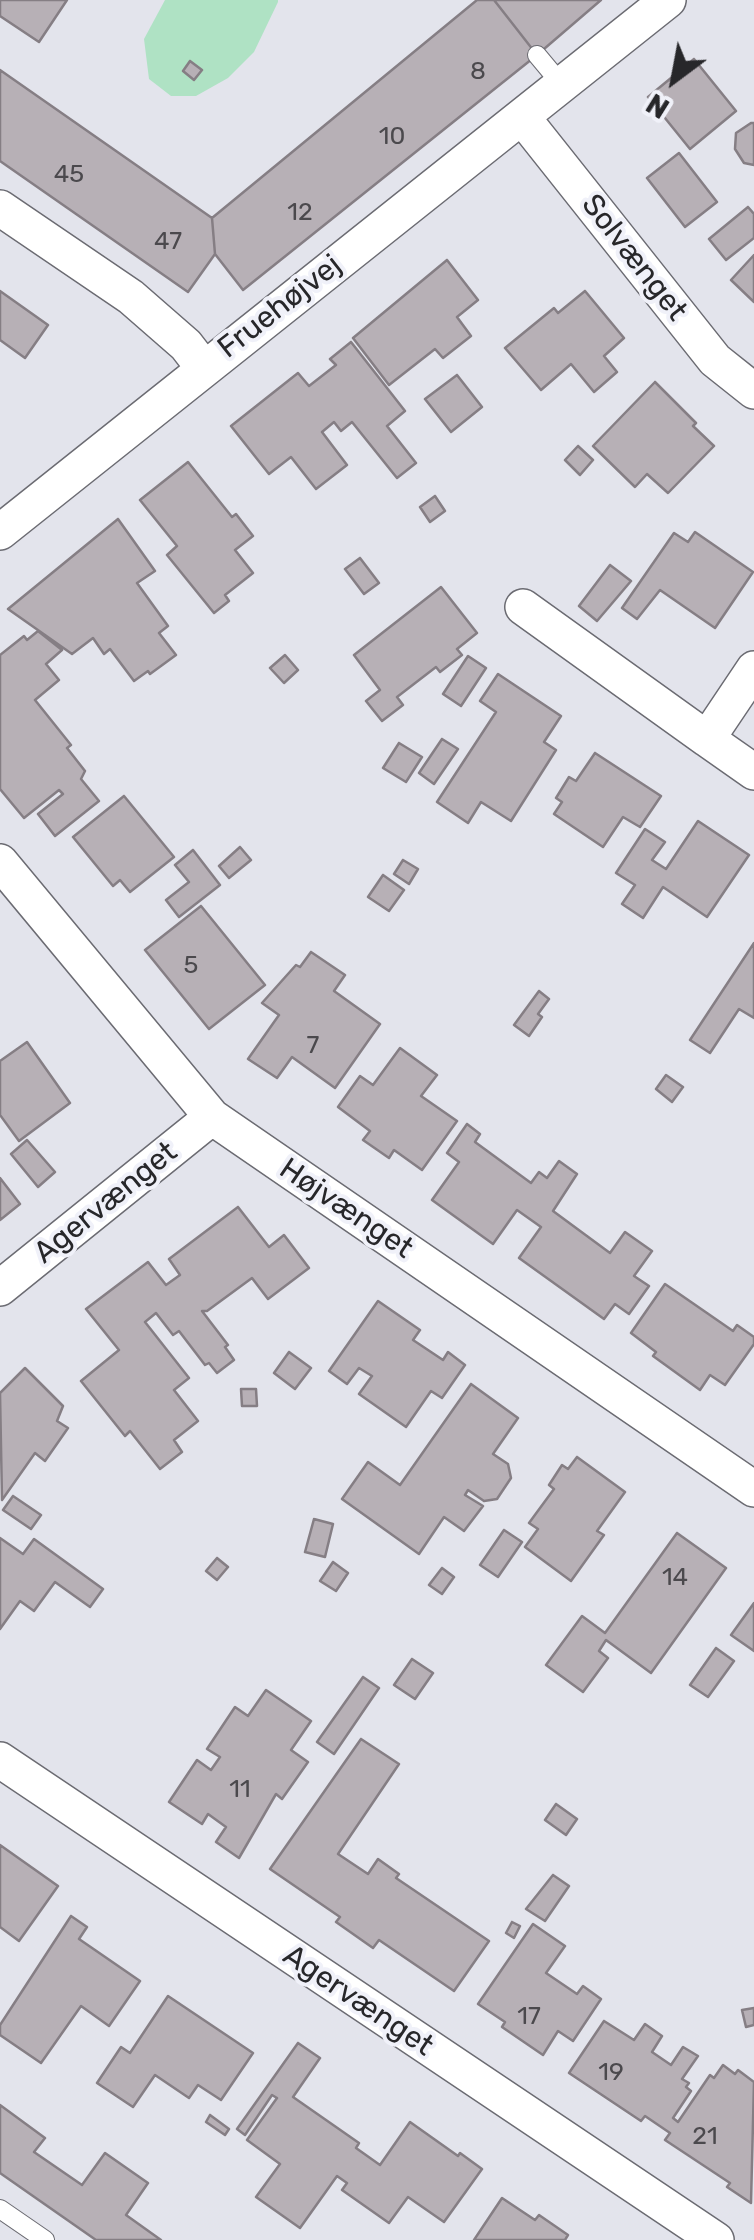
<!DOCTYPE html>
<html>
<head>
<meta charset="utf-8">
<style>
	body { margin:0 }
	#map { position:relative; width:754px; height:2240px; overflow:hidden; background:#e3e4ec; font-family:Rubik,sans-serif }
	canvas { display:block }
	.north { position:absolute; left:624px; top:30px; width:100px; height:100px; -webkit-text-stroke:8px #f0f1f9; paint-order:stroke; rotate:212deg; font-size:28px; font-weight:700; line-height:40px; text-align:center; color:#27272a }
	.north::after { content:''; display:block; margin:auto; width:35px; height:45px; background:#27272a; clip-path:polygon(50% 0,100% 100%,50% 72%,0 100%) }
</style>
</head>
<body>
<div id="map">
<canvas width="754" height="2240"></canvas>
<div class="north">N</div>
</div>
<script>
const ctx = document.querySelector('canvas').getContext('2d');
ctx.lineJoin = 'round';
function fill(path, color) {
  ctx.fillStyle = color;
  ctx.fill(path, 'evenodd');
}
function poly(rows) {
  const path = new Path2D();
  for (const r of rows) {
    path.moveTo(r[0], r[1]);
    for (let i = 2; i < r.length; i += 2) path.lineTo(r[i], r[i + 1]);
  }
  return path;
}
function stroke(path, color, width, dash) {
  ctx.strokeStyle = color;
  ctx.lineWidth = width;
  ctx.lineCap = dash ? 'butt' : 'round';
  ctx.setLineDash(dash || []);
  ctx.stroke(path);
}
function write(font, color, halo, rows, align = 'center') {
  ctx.font = font + ' Rubik,sans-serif';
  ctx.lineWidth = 8;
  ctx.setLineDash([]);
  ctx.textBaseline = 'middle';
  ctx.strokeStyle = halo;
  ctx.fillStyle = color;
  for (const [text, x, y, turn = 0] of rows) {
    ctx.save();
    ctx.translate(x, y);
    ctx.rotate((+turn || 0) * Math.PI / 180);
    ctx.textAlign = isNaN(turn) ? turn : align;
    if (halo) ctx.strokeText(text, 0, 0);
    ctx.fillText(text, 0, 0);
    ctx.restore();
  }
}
const green = poly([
	[165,0,278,0,278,2,254,52,228,78,196,96,171,96,149,79,144,39]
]);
const building = poly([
	[0,0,67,0,39,42,0,16,0,0],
	[477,0,494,0,537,55,243,290,215,254,212,218,477,0],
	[494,0,601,0,537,55,494,0],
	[694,59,736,111,690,149,648,97,694,59],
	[190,61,202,70,194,80,183,71,190,61],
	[0,70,212,218,215,254,188,292,0,161,0,70],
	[751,123,754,123,754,165,744,163,735,149,736,133,751,123],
	[679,153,717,202,685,227,647,178,679,153],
	[748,207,754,214,754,238,726,260,709,239,748,207],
	[754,255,754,302,731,280,754,255],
	[447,260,478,300,457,317,471,336,443,358,435,349,389,385,353,338,447,260],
	[0,291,48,325,25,358,0,340,0,291],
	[585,291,624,338,604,356,617,372,594,392,571,364,541,390,505,348,554,308,558,313,585,291],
	[351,342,405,411,387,426,416,463,397,478,352,422,341,431,334,422,322,432,347,465,316,489,291,457,269,474,231,426,298,373,309,386,336,365,330,359,351,342],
	[457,375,482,407,451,432,425,399,457,375],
	[655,382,696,423,693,426,714,446,668,493,647,474,635,487,593,446,655,382],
	[578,446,593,460,580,475,565,460,578,446],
	[188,462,232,517,236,514,253,536,235,550,253,573,225,595,229,601,214,613,167,555,177,546,140,500,188,462],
	[435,496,445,511,430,522,420,507,435,496],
	[118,519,155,571,137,583,168,626,159,633,176,655,150,674,148,671,134,681,110,649,104,654,93,638,72,654,8,609,118,519],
	[695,532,753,572,715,628,660,590,637,619,622,608,674,533,688,542,695,532],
	[360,558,379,583,364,594,345,569,360,558],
	[610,565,631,581,597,621,579,606,610,565],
	[441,587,477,633,457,649,462,655,440,672,436,667,397,697,403,705,382,721,366,701,380,690,354,655,441,587],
	[38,631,62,650,46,664,59,680,35,700,71,745,67,748,85,771,81,779,99,801,55,836,38,814,63,794,59,790,24,818,0,789,0,655,24,636,27,640,38,631],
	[285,655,298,670,284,683,270,668,285,655],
	[468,656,486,668,461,706,443,694,468,656],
	[498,674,561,716,544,742,556,750,511,821,481,802,468,823,437,802,496,712,480,701,498,674],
	[442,739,458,749,434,784,419,773,442,739],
	[399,743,422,757,406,782,383,768,399,743],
	[595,753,661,796,640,827,623,817,603,847,554,814,562,802,556,798,569,777,576,781,595,753],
	[124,796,174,857,130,892,120,880,113,886,73,837,124,796],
	[698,821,749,855,707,917,663,887,643,918,622,904,635,885,616,873,645,829,665,842,652,860,666,869,698,821],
	[240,847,251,860,229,878,219,866,240,847],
	[193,850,220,885,179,917,166,900,189,882,175,865,193,850],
	[403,860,418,869,409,884,394,874,403,860],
	[383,875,404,890,389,911,368,897,383,875],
	[201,906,265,985,209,1029,145,950,201,906],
	[754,943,754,1018,739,1009,710,1053,690,1040,754,943],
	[311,952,345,975,334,991,380,1024,335,1088,292,1057,277,1078,248,1059,279,1015,262,1003,296,965,300,967,311,952],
	[539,991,549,999,538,1014,542,1017,529,1036,514,1025,539,991],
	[27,1042,70,1103,19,1141,0,1115,0,1061,27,1042],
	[400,1048,437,1075,421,1096,457,1121,422,1170,394,1150,389,1158,363,1140,370,1131,338,1107,360,1076,373,1085,400,1048],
	[666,1075,683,1087,672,1102,656,1089,666,1075],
	[467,1124,480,1134,475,1142,531,1183,539,1172,547,1178,559,1161,577,1174,553,1211,610,1253,625,1232,652,1251,634,1276,649,1286,629,1314,615,1304,604,1319,519,1258,541,1227,517,1210,493,1244,432,1200,459,1162,447,1153,467,1124],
	[27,1140,55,1172,38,1187,11,1154,27,1140],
	[0,1178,20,1204,0,1220,0,1178],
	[238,1207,269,1247,284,1235,309,1268,268,1299,252,1278,207,1311,202,1311,228,1345,225,1347,234,1360,217,1373,209,1363,205,1365,179,1331,173,1335,156,1313,145,1322,189,1378,174,1390,198,1421,174,1440,182,1452,160,1469,130,1431,125,1436,81,1381,119,1350,86,1309,148,1262,166,1285,180,1275,169,1259,238,1207],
	[665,1284,733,1331,737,1325,754,1337,754,1344,725,1385,710,1375,700,1390,653,1356,656,1352,631,1333,665,1284],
	[378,1301,420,1330,413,1340,443,1360,448,1352,465,1365,442,1398,431,1391,406,1427,359,1394,372,1376,359,1368,347,1384,329,1371,378,1301],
	[289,1352,311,1368,295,1389,274,1373,289,1352],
	[25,1368,63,1406,57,1421,68,1428,45,1461,35,1453,2,1500,0,1393,25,1368],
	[471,1384,518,1418,493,1454,508,1464,511,1478,497,1499,484,1501,468,1490,465,1495,483,1506,464,1531,444,1517,419,1554,342,1499,368,1462,400,1485,471,1384],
	[241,1389,256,1389,257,1406,242,1406,241,1389],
	[577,1457,625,1492,597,1531,604,1535,571,1581,525,1547,538,1529,529,1523,554,1489,549,1485,562,1465,568,1469,577,1457],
	[13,1496,41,1515,31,1529,3,1510,13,1496],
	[314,1519,333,1524,325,1557,305,1552,314,1519],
	[504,1530,522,1542,498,1577,480,1565,504,1530],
	[677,1533,726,1568,651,1673,606,1640,599,1651,608,1658,583,1692,546,1665,582,1616,605,1633,677,1533],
	[0,1538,23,1554,34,1539,103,1589,90,1607,55,1582,34,1611,20,1601,0,1629,0,1538],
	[217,1558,228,1567,217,1580,206,1571,217,1558],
	[333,1562,348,1573,336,1591,320,1581,333,1562],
	[442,1568,454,1577,442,1594,429,1585,442,1568],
	[754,1603,754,1651,731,1635,754,1603],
	[716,1648,734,1661,708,1697,690,1685,716,1648],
	[412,1659,433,1673,415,1699,394,1685,412,1659],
	[363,1677,379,1688,334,1754,317,1742,363,1677],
	[266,1690,311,1721,291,1750,308,1762,282,1799,276,1794,239,1858,216,1842,226,1827,208,1814,202,1824,169,1802,197,1760,211,1770,220,1757,207,1749,235,1707,248,1716,266,1690],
	[361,1739,399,1764,338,1854,368,1874,378,1859,399,1874,396,1878,489,1941,454,1991,379,1940,373,1948,336,1922,340,1917,270,1869,361,1739],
	[556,1804,577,1819,566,1835,545,1820,556,1804],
	[0,1845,58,1886,19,1941,0,1927,0,1845],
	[553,1875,569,1886,545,1921,526,1909,553,1875],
	[71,1916,87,1927,79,1939,140,1981,109,2026,81,2006,41,2063,0,2035,0,2025,71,1916],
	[512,1922,520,1926,514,1938,506,1933,512,1922],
	[533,1924,565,1946,546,1973,577,1994,583,1986,601,1999,573,2041,558,2031,543,2055,502,2027,505,2022,478,2004,533,1924],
	[168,1996,253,2053,221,2100,198,2085,189,2098,155,2075,133,2107,97,2083,121,2047,130,2053,168,1996],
	[754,2008,754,2025,746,2027,742,2010,754,2008],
	[604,2021,634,2040,645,2024,662,2036,652,2052,671,2065,683,2047,698,2056,682,2079,689,2083,686,2087,691,2091,673,2118,678,2122,710,2075,714,2078,723,2065,735,2074,738,2070,754,2082,751,2203,727,2187,730,2183,665,2140,670,2133,645,2116,641,2121,569,2073,604,2021],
	[298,2043,320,2058,293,2097,359,2143,356,2148,380,2165,410,2122,458,2156,460,2153,482,2169,444,2222,408,2197,389,2223,342,2190,347,2183,337,2176,300,2228,256,2197,280,2164,247,2140,277,2098,272,2095,245,2135,237,2129,298,2043],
	[0,2105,45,2138,34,2152,82,2185,105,2153,148,2183,126,2215,161,2240,96,2240,0,2173,0,2105],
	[210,2115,229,2129,225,2135,206,2122,210,2115],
	[502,2198,535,2220,539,2215,568,2235,565,2240,474,2240,502,2198]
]);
const lane = poly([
	[537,55,562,85],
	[0,2209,45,2240]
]);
const street = poly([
	[522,117,715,360,754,391],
	[0,208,131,297,186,345,203,367],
	[0,532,668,0],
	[523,607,707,739,754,669],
	[707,739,754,772],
	[0,862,212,1117,754,1489],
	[0,1288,212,1117],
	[0,1760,716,2240]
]);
const numberNames = [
	["8",478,72],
	["10",392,137],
	["45",69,175],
	["12",300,213],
	["47",168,242],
	["5",191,966],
	["7",313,1046],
	["14",675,1578],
	["11",240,1790],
	["17",529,2017],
	["19",611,2073],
	["21",705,2137]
];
const streetNames = [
	["Solvænget",634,258,52],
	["Fruehøjvej",280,307,-38],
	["Agervænget",106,1203,-39],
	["Højvænget",346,1209,34],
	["Agervænget",358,2001,34]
];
fill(green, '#afe2c4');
fill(building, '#b7b0b6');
stroke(building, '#857e84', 2.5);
stroke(lane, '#6b6b72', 20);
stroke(street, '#6b6b72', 38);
stroke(lane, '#fff', 18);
stroke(street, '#fff', 35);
write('25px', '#4b494d', null, numberNames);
write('30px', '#27272a', '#f0f1f9', streetNames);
</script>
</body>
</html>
